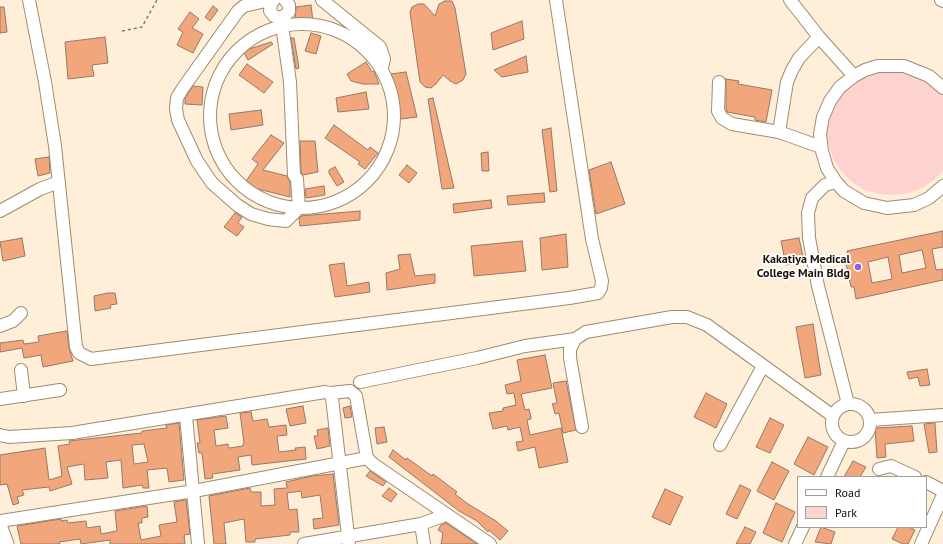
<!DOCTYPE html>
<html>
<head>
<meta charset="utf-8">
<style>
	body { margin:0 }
	#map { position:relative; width:943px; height:544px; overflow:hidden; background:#ffefd8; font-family:"PT Sans",sans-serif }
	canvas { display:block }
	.legend { position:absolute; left:797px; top:476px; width:130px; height:52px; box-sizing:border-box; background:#fff; border:1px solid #a19f9b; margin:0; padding:5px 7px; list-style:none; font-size:12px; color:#150f05 }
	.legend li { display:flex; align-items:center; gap:8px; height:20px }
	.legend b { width:20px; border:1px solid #a19f9b }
</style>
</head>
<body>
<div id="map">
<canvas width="943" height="544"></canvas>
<ul class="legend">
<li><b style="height:5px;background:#fff"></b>Road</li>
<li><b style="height:11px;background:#fdd2cf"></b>Park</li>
</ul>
</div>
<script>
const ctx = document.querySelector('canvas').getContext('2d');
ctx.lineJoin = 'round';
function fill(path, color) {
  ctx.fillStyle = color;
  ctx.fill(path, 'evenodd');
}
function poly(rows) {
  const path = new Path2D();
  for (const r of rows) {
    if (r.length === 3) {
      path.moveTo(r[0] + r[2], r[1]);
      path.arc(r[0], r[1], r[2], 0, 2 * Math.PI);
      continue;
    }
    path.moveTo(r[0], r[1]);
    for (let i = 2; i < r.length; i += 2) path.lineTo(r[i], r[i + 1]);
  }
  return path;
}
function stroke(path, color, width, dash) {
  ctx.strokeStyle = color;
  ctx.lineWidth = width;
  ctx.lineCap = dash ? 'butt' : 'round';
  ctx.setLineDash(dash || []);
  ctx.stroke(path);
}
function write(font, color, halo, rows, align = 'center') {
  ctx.font = font + ' "PT Sans",sans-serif';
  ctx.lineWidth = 3.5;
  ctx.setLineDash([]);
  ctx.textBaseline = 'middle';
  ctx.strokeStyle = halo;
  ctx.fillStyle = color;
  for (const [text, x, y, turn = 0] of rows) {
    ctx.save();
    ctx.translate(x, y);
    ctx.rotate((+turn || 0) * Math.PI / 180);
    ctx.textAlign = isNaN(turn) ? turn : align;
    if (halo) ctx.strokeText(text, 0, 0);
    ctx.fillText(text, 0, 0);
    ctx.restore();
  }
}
const green = poly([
	[898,63,943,88,943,171,936,178,924,187,909,193,894,195,879,194,865,190,852,182,841,171,833,158,828,143,826,128,829,113,854,76]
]);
const building = poly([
	[445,1,452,1,455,8,466,74,463,80,456,84,450,81,443,75,436,84,431,88,425,87,420,82,410,12,412,7,418,4,424,4,435,16,439,4,445,1],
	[311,5,313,21,295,23,296,7,311,5],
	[213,6,218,10,210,21,205,17,213,6],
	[0,7,4,7,7,32,0,33,0,7],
	[190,12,199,19,192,28,203,34,193,53,177,45,183,32,178,29,190,12],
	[522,21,524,39,493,50,491,33,522,21],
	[311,33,321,36,316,54,305,51,311,33],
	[105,37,108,63,92,65,94,76,68,79,65,42,105,37],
	[291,38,294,38,299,68,296,69,291,38],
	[271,42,273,44,248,60,243,51,271,42],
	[526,56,528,72,502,77,494,70,526,56],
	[366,62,372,72,374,71,379,84,363,84,351,81,347,74,366,62],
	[247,64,273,82,264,93,239,75,247,64],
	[406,72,417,117,401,119,390,74,406,72],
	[726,79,739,81,738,84,772,90,766,122,755,120,755,117,727,112,726,109,726,79],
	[193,86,203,87,202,105,185,104,185,98,193,86],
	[366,92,369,109,338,112,336,98,366,92],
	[433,98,454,188,442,189,428,99,433,98],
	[261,110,263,125,231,130,229,114,261,110],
	[334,125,368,150,370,147,378,153,365,169,358,164,360,162,325,138,334,125],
	[551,128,557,191,550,192,542,130,551,128],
	[271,135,284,143,263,170,287,176,290,182,290,197,254,188,246,181,258,164,252,159,271,135],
	[300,141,315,141,318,172,303,175,301,172,300,141],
	[488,152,489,171,482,171,481,153,488,152],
	[49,157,50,173,38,176,35,159,49,157],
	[611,162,625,204,596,214,589,170,611,162],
	[407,165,417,173,409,183,399,175,407,165],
	[335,167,344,182,337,186,329,173,329,170,335,167],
	[324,186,325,195,306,198,305,189,324,186],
	[544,193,545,202,508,205,507,196,544,193],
	[491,200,492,208,454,213,453,204,491,200],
	[360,211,360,220,300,226,299,219,301,216,360,211],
	[235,213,242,217,238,223,244,227,237,236,224,227,235,213],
	[943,231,943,247,932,249,936,270,943,269,943,280,856,299,854,287,851,287,846,264,849,263,847,251,943,231],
	[922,250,926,268,902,273,899,255,922,250],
	[888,257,892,279,872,283,868,262,888,257],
	[566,234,568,267,542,270,540,238,566,234],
	[22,238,25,256,3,261,0,242,22,238],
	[799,238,804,261,786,265,781,241,799,238],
	[522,241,526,271,474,276,471,246,522,241],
	[410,254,415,276,435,274,435,283,387,290,386,273,400,269,398,255,410,254],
	[344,263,347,286,369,282,370,292,335,297,329,265,344,263],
	[108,293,115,293,117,304,110,305,111,308,95,311,94,296,108,293],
	[813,324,821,375,805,378,796,327,813,324],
	[67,331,69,348,73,361,43,367,41,355,24,358,22,348,0,352,0,343,23,340,24,344,39,342,38,336,67,331],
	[545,355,552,388,521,394,525,410,529,409,531,417,531,419,527,420,530,435,561,428,568,462,539,468,535,447,518,451,516,442,523,441,520,427,508,430,507,426,493,429,489,413,503,411,503,408,516,405,514,393,507,394,505,385,521,381,517,360,545,355],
	[927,369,930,385,920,386,918,377,909,379,907,372,927,369],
	[566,381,576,430,563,433,559,413,555,414,553,406,552,404,557,403,553,383,566,381],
	[706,393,727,404,716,428,694,417,706,393],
	[303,406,306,423,290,426,286,409,303,406],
	[350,406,352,417,345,418,343,408,350,406],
	[251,412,253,421,267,419,269,427,286,425,287,435,277,436,279,452,296,450,295,448,305,447,306,459,252,465,251,455,238,457,240,470,212,474,213,478,205,479,202,453,199,453,197,443,200,443,197,420,226,416,228,428,214,430,216,446,228,444,229,448,243,446,243,444,244,443,240,413,251,412],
	[770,418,784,425,770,453,756,447,770,418],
	[179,423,184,480,169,482,167,468,147,470,149,488,143,488,142,485,123,488,121,460,106,462,108,478,85,480,84,464,67,467,72,484,50,491,49,487,22,490,24,495,17,497,19,503,13,505,7,484,0,485,0,455,45,448,49,480,62,476,58,446,70,444,69,441,142,433,142,431,167,428,166,425,179,423],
	[144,444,148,462,134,464,132,445,144,444],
	[935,423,937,452,929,453,924,424,935,423],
	[912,426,914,441,885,444,886,457,877,458,875,428,912,426],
	[384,427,387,442,377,444,375,428,384,427],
	[328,428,330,446,317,449,314,436,318,436,317,430,328,428],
	[808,437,828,447,814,475,794,464,808,437],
	[393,450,406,460,407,458,432,476,433,474,457,492,455,494,468,504,496,521,508,531,500,540,489,530,488,532,477,521,459,511,389,457,393,450],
	[853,461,866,467,860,477,844,477,853,461],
	[772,462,789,471,774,500,757,491,772,462],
	[370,471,386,482,383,486,366,476,370,471],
	[333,474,339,525,314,529,313,519,323,518,320,495,302,498,301,491,287,493,289,510,297,509,299,532,290,532,290,535,255,539,255,542,246,542,244,519,224,523,226,544,214,544,209,496,250,488,251,492,261,492,261,506,275,505,274,489,287,488,286,482,312,476,333,474],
	[740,485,751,490,737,519,726,514,740,485],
	[389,488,397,494,391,502,382,496,389,488],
	[665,489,683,497,670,525,652,517,665,489],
	[186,500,190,534,184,535,185,544,110,544,110,540,81,544,80,539,59,542,60,544,21,544,17,526,61,519,61,521,67,520,68,523,86,521,87,528,100,526,101,534,117,531,115,511,147,506,148,517,142,518,142,523,138,523,141,540,161,536,159,525,177,522,174,502,186,500],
	[776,503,795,512,782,542,763,533,776,503],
	[446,523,477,544,441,544,443,533,438,530,441,525,446,523],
	[745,527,756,532,750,544,736,544,745,527],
	[821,527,835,532,831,544,815,542,821,527],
	[898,527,909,527,915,530,908,544,903,544,892,539,898,527]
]);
const path = poly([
	[122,31,142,27,157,0]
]);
const minor = poly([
	[29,0,45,82,55,146,76,347,79,353,91,359,569,298,598,293,601,288,602,281,592,239,556,0],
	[270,0,244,6,238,11,183,88,177,98,176,109,178,120,197,161,212,183,237,205,251,214,268,219,286,221,299,208,297,179,294,175,290,82,281,18],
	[274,0,271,4,270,11,274,16,281,18,289,12,289,5,285,0],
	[322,0,380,47,384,59,382,67],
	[790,0,819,37,854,76],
	[941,0,943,1],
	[302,116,92],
	[719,82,718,111,722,118,732,124,779,132,821,147],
	[943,88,929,76,904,66,878,66,865,70,854,76,840,87,830,101,823,117,820,134,822,151,827,168,836,182,844,191,864,203,887,208,914,205,929,198,943,186],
	[779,132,787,82,792,70,799,58,819,37],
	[836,182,825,185,812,198,808,213,809,238,818,286,848,404],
	[0,211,40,189,59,182],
	[0,326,13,321,21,313],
	[21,370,24,396],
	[360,382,477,358,525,346,575,339],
	[330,393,350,391,356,396,367,458,373,464,490,544],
	[0,399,60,390],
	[851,423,19],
	[186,416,198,544],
	[870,420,943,415],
	[582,427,570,358,570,349,575,339,586,332,672,317,687,317,707,325,833,416],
	[0,435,9,437,72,433,325,392,330,393,332,398,349,544],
	[720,445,763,366],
	[879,469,891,466,915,477],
	[827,477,844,441],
	[926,482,943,491],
	[0,521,194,491,367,458],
	[421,524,424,544],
	[304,544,421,524,446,515],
	[795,544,803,527],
	[921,544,943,495]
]);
const major = poly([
	[0,528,6,544]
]);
const markers = [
	[858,267,4,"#945ed6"]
];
const poiNames = [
	["Kakatiya Medical",850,260],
	["College Main Bldg",850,274]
];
fill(green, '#fdd2cf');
fill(building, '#f1a67c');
stroke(building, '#967969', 1);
stroke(minor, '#9e8c71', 14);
stroke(major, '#9e8c71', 17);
stroke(path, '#867b6b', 1.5, [3, 3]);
stroke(minor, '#fff', 12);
stroke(major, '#fff', 15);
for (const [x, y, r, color] of markers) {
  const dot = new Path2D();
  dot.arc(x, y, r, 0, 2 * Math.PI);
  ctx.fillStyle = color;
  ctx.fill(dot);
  stroke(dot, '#fff', 1.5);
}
write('bold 12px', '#150f05', '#fff', poiNames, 'right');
</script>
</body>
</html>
